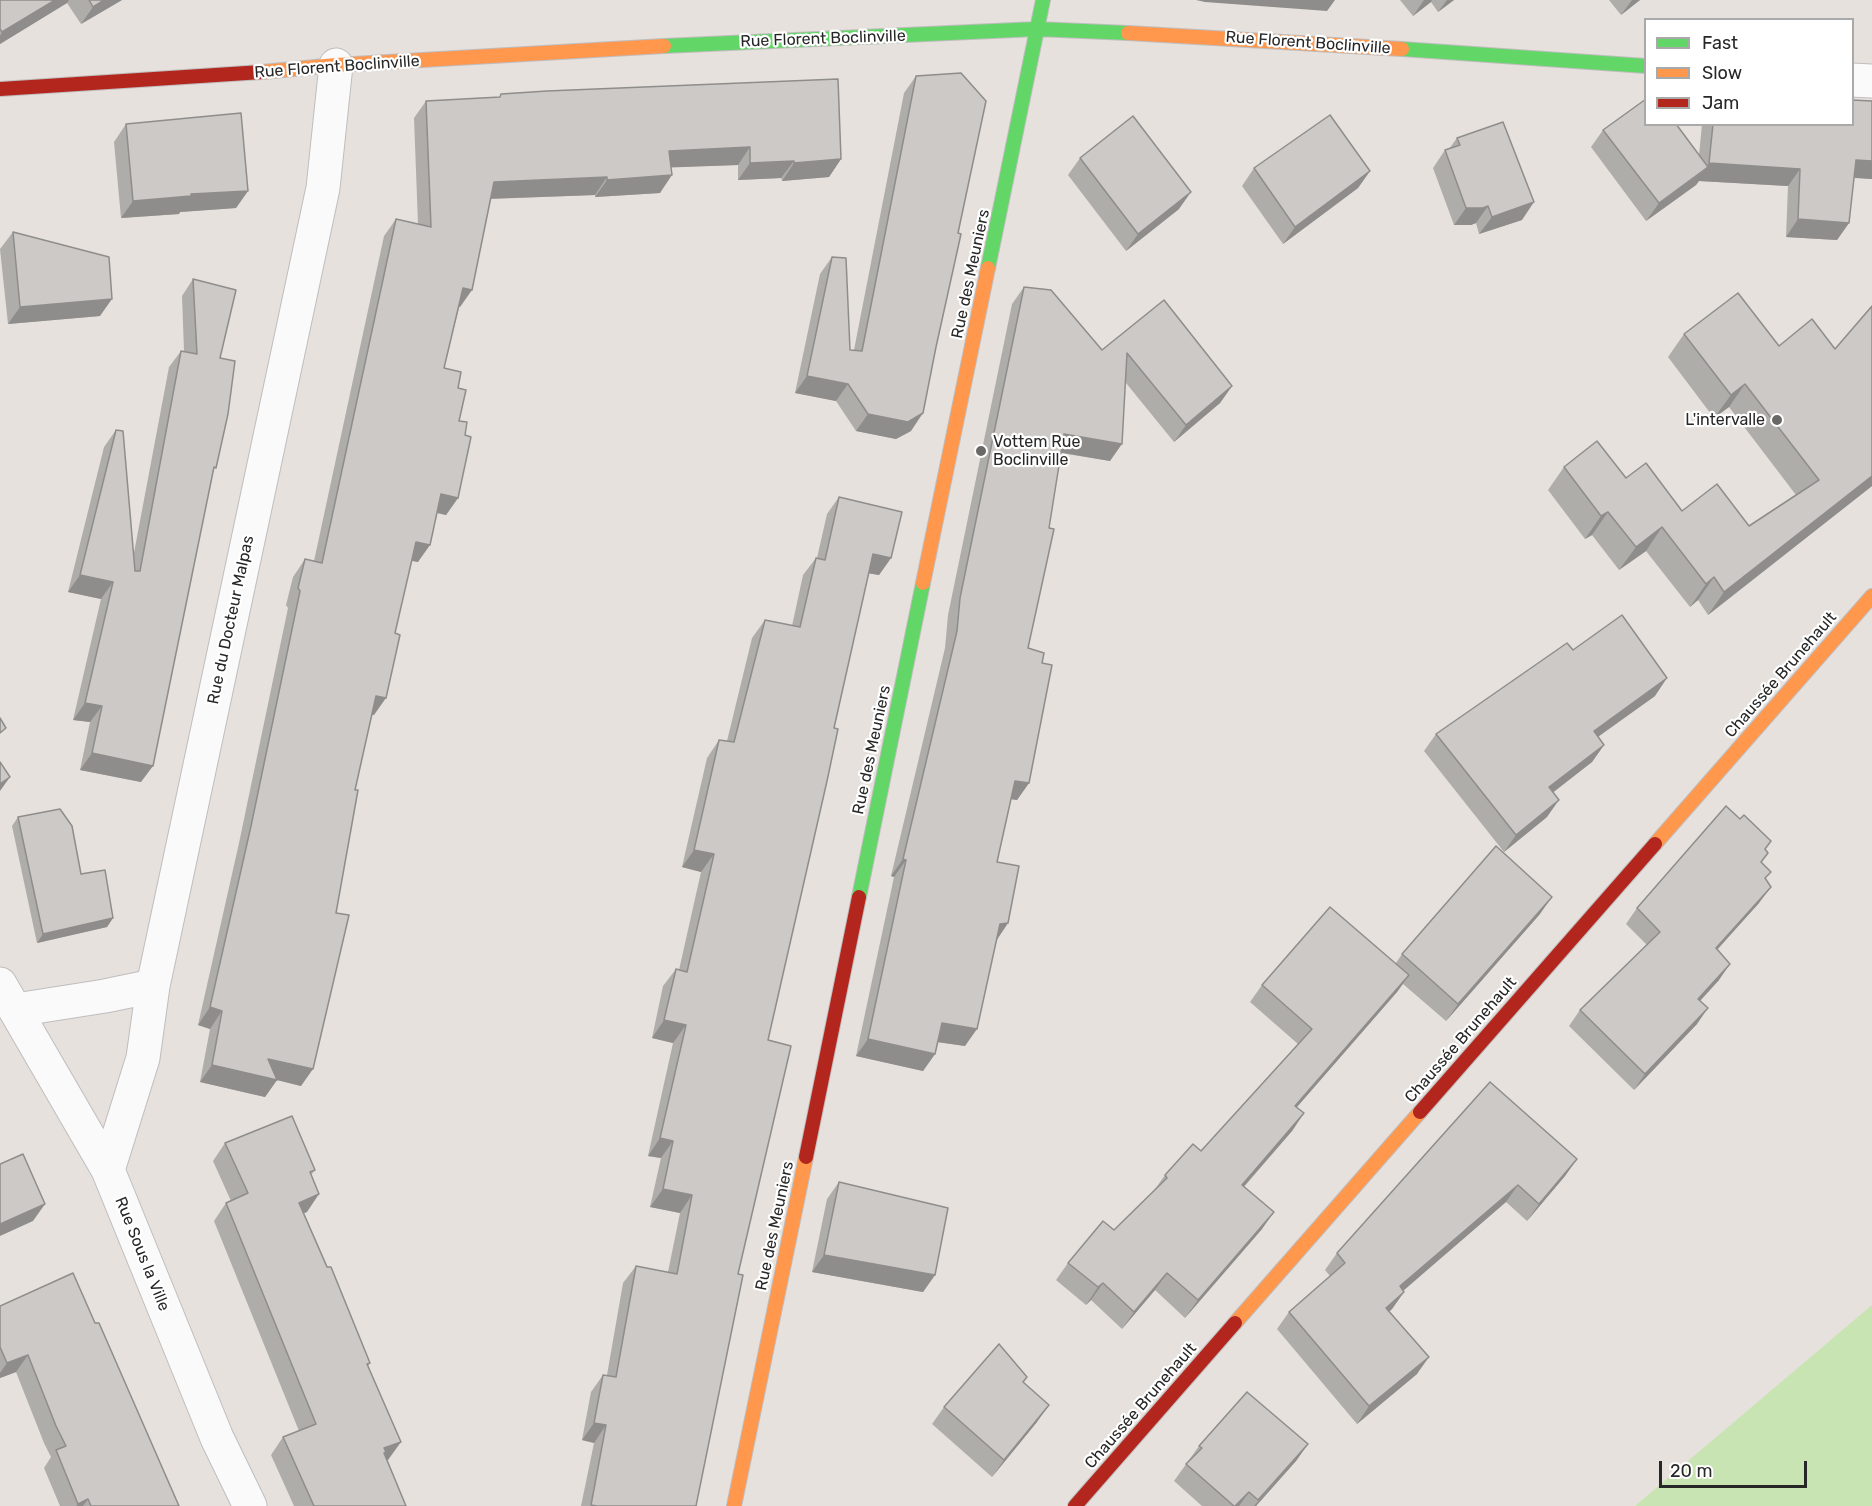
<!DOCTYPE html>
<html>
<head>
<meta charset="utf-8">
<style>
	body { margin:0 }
	#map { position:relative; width:1872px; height:1506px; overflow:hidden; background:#e6e1dc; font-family:Rubik,sans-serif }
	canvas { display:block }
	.legend { position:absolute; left:1644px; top:18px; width:210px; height:108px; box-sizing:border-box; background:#fff; border:2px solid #a9a9a9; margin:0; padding:8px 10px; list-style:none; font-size:18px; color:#272727 }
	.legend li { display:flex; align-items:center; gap:12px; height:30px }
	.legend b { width:30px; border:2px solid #a9a9a9 }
	.scale { position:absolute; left:1659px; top:1461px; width:148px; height:27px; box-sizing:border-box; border:3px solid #272727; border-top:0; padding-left:8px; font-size:18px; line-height:21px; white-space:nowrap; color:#272727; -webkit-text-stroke:4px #fff; paint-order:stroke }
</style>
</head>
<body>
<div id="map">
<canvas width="1872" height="1506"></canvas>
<ul class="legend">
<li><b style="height:8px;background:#63d668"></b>Fast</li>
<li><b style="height:8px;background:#ff974d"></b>Slow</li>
<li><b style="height:8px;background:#b3261e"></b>Jam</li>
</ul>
<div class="scale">20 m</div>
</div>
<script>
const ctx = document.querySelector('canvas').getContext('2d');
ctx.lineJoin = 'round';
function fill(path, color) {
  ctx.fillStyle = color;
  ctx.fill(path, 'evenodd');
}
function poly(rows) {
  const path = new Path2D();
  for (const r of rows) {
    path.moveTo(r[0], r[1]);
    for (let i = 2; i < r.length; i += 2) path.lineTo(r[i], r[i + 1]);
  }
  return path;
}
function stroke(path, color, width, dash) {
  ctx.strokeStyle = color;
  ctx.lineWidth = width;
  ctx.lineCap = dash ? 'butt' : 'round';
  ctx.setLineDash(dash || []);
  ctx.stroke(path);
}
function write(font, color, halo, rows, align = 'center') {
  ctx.font = font + ' Rubik,sans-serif';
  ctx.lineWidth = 4.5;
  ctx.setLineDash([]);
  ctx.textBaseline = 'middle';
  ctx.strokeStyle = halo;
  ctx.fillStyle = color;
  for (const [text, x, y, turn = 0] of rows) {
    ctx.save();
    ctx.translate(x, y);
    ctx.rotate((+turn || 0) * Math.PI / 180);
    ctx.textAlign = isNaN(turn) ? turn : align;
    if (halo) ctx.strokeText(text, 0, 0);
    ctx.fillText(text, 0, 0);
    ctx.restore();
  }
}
const green = poly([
	[1872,1305,1872,1506,1635,1506]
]);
const street = poly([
	[1852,80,1872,81],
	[0,984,108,1170,217,1438,250,1506],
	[16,1010,105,996,153,986],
	[108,1170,143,1058,153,986,323,188,336,65]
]);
const fast = poly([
	[664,46,1037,29,1128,33],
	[1402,49,1646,66],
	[988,268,1043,0],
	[859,897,923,583]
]);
const slow = poly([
	[1128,33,1402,49],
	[262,72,336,65,664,46],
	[923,583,988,268],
	[1655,844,1872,596],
	[1235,1323,1420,1112],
	[734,1506,806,1157]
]);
const jam = poly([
	[0,89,262,72],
	[1420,1112,1655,844],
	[806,1157,859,897],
	[1075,1506,1235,1323]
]);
const wall = poly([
	[0,0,122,0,81,24,67,3,0,44],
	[1400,0,1454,0,1438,12,1431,2,1413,16],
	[1609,0,1640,0,1621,15],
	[916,76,911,431,896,439,856,431,836,401,795,393,820,274,832,257,850,350,854,350,904,93],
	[501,94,841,159,829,177,782,181,781,178,738,180,738,165,671,167,660,193,595,197,595,195,491,199,460,307,459,307,444,368,458,388,459,421,465,435,458,498,446,515,437,513,418,562,412,561,374,715,372,715,355,790,301,1086,277,1080,265,1097,200,1082,210,1029,198,1025,239,843,288,608,286,605,293,577,305,559,314,561,384,236,396,219,418,224,414,118,426,101,499,98],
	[1872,101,1872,179,1854,178,1849,223,1837,240,1786,237,1788,186,1699,181,1696,185,1646,221,1591,147,1603,130,1699,155,1702,124,1852,124],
	[126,124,248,191,236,208,180,212,179,214,121,218,114,142],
	[1457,138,1522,220,1479,234,1476,223,1471,225,1454,225,1433,168,1445,150,1449,149],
	[1080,158,1179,209,1126,251,1068,175],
	[1254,168,1370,171,1358,188,1283,244,1242,186],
	[13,232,100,316,8,324,0,249],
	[193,279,220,358,213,472,141,782,80,770,90,722,73,720,101,599,68,592,104,447,116,430,133,558,169,367,181,351,184,351,182,296],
	[1024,287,1102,350,1164,300,1232,386,1220,403,1174,442,1126,383,1110,461,1061,453,1028,648,1029,783,1017,800,1011,799,997,862,1008,923,996,941,965,1046,938,1042,935,1054,923,1071,856,1056,894,877,891,876,945,648,948,615,1012,304],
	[1684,334,1872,486,1708,615,1698,600,1690,607,1646,551,1619,570,1592,535,1585,539,1548,490,1564,467,1626,478,1682,511,1749,526,1796,495,1729,407,1714,418,1668,357],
	[839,497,891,558,879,575,868,573,834,728,768,1040,738,1274,696,1506,581,1506,594,1443,582,1440,591,1392,603,1375,607,1375,623,1283,636,1266,668,1272,680,1213,650,1207,661,1158,648,1156,673,1043,652,1038,663,986,676,969,679,970,701,872,682,867,707,758,719,740,727,741,752,638,765,620,792,626,803,575,816,558,817,558,827,514],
	[1655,696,1598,737,1604,745,1592,762,1553,792,1547,817,1504,852,1424,751,1436,734],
	[18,817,81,874,113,918,107,927,37,943,12,826],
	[1766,850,1762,862,1766,880,1759,903,1717,950,1719,980,1700,1001,1697,1024,1634,1090,1569,1026,1580,1010,1647,945,1626,924,1637,908],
	[1540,914,1446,1021,1403,984,1397,992,1297,1107,1304,1113,1292,1131,1244,1187,1262,1229,1185,1318,1155,1290,1122,1329,1091,1300,1086,1305,1056,1280,1068,1263,1114,1230,1153,1192,1165,1175,1201,1151,1298,1044,1250,1002,1262,985,1396,963,1402,954],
	[225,1143,315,1170,311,1175,307,1212,304,1213,370,1363,368,1366,388,1460,387,1460,406,1506,294,1506,271,1455,283,1437,299,1431,214,1221,226,1203,231,1201,213,1161],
	[1577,1159,1565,1176,1527,1221,1506,1202,1403,1290,1404,1292,1392,1309,1389,1312,1417,1374,1357,1424,1277,1329,1289,1312,1330,1276,1325,1270,1337,1253],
	[839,1182,935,1275,923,1292,812,1272,827,1199],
	[0,1306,179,1506,60,1506,44,1468,51,1457,44,1443,16,1372,0,1378],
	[1023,1383,1037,1422,992,1477,932,1424,944,1407],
	[1308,1444,1296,1461,1256,1506,1202,1506,1174,1481,1199,1446]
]);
const shadedWall = poly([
	[55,0,69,0,67,3,0,44,0,36,2,32],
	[104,0,122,0,81,24,93,7],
	[1196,0,1335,0,1327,11,1205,2],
	[1424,0,1432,0,1431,2,1413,16],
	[1447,0,1454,0,1438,12],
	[1632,0,1640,0,1621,15],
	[750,147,738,165,657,168,669,151],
	[841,159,829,177,782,181,794,163],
	[1856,160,1872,161,1872,179,1844,177],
	[794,161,781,178,738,180,750,163],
	[1709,163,1800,169,1788,186,1699,181,1696,185,1646,221,1659,203,1705,170],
	[1370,171,1358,188,1283,244,1295,227],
	[672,175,660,193,595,197,607,180],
	[607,177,595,195,482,199,494,182],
	[248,191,236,208,180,212,179,214,121,218,133,201,191,194],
	[1191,192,1179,209,1126,251,1138,234],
	[1534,202,1522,220,1479,234,1492,217],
	[1488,206,1476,223,1471,225,1454,225,1466,208],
	[1798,219,1849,223,1837,240,1786,237],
	[463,288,472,290,460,307,451,305],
	[112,299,100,316,8,324,20,307],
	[807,376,848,384,836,401,795,393],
	[1745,384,1729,407,1714,418,1731,395],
	[1232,386,1220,403,1174,442,1186,425],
	[923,413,911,431,896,439,856,431,868,414],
	[1064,434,1122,444,1110,461,1052,451],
	[1872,476,1872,486,1708,615,1724,592],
	[441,494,458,498,446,515,429,511],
	[1608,512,1592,535,1585,539,1601,516],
	[1662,527,1646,551,1619,570,1636,547],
	[416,542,430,545,418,562,404,559],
	[873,554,891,558,879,575,860,572],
	[80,575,113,582,101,599,68,592],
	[1714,577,1698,600,1690,607,1706,584],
	[1667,678,1655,696,1582,748,1594,731],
	[376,696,386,698,374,715,364,713],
	[85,703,102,706,90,722,73,720],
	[1604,745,1592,762,1537,805,1549,787],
	[92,753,153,766,141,782,80,770],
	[10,777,0,791,0,784],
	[1015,781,1029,783,1017,800,1003,798],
	[1559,800,1547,817,1504,852,1516,835],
	[694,850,714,854,701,872,682,867],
	[903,859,906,860,894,877,891,876],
	[1771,887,1759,903,1704,964,1716,948],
	[1552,897,1540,914,1446,1021,1458,1004],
	[113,918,107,927,37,943,43,934],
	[1008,923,996,941,1000,924],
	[1730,964,1719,980,1687,1015,1698,999],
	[1409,975,1397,992,1283,1123,1295,1106],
	[210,1007,222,1011,210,1029,198,1025],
	[1708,1008,1697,1024,1634,1090,1645,1074],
	[664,1020,686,1025,673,1043,652,1038],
	[942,1023,977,1029,965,1046,930,1041],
	[868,1039,935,1054,923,1071,856,1056],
	[268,1059,313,1069,301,1086,277,1080,265,1097,200,1082,212,1065],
	[1304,1113,1292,1131,1230,1202,1242,1185],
	[660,1138,673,1141,661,1158,648,1156],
	[1577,1159,1565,1176,1527,1221,1539,1204],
	[1518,1185,1506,1202,1388,1304,1400,1286],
	[663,1189,692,1195,680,1213,650,1207],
	[319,1194,307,1212,287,1220,299,1203],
	[45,1204,33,1221,0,1236,0,1224],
	[1274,1212,1262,1229,1185,1318,1198,1300],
	[824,1255,935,1275,923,1292,812,1272],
	[1167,1273,1155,1290,1122,1329,1134,1312],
	[1103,1283,1091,1300,1086,1305,1098,1287],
	[1404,1292,1392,1309,1374,1325,1386,1308],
	[28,1355,16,1372,0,1378,0,1373,7,1363],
	[1429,1357,1417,1374,1357,1424,1369,1406],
	[1049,1405,1037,1422,992,1477,1004,1460],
	[594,1423,606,1425,594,1443,582,1440],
	[401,1442,388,1460,378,1464,384,1448],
	[1308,1444,1296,1461,1256,1506,1254,1506],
	[1249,1492,1239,1506,1235,1506],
	[88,1499,83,1506,76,1506,78,1504]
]);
const building = poly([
	[0,0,55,0,2,32,0,29,0,0],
	[89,0,104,0,93,7,89,0],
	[961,73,986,101,958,233,961,234,936,347,923,413,908,422,868,414,848,384,807,376,832,257,846,258,850,350,862,351,916,76,961,73],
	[838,79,841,159,794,163,794,161,750,163,750,147,669,151,672,175,607,180,607,177,494,182,472,290,463,288,444,368,461,372,458,388,466,390,459,421,467,422,465,435,471,437,458,498,441,494,430,545,416,542,395,633,400,635,386,698,376,696,355,790,358,790,336,913,349,915,313,1069,268,1059,277,1080,212,1065,222,1011,210,1007,251,826,300,591,298,588,305,559,322,563,396,219,431,227,426,101,500,97,501,94,547,91,838,79],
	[1646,99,1646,124,1676,124,1708,167,1659,203,1603,130,1646,99],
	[1852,100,1872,101,1872,161,1856,160,1849,223,1798,219,1800,169,1709,163,1713,124,1852,124,1852,100],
	[241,113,248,191,191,194,191,196,133,201,126,124,241,113],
	[1330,115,1370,171,1295,227,1254,168,1330,115],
	[1133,116,1191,192,1138,234,1080,158,1133,116],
	[1503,122,1534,202,1492,217,1488,206,1483,208,1466,208,1445,150,1460,145,1457,138,1503,122],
	[13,232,109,257,112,299,20,307,13,232],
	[193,279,236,290,220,358,235,361,228,414,216,468,214,467,153,766,92,753,102,706,85,703,113,582,80,575,116,430,123,431,135,571,140,571,181,351,197,354,193,279],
	[1024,287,1051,290,1102,350,1164,300,1232,386,1186,425,1127,353,1122,444,1064,434,1049,528,1054,529,1028,648,1044,653,1042,663,1052,665,1029,783,1015,781,997,862,1019,866,1008,923,1000,924,977,1029,942,1023,935,1054,868,1039,906,860,903,859,957,631,960,598,1024,287],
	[1738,293,1779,346,1812,319,1835,349,1872,306,1872,476,1724,592,1714,577,1706,584,1662,527,1636,547,1608,512,1601,516,1564,467,1597,441,1626,478,1646,463,1682,511,1717,484,1749,526,1819,480,1745,384,1731,395,1684,334,1738,293],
	[839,497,902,512,891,558,873,554,834,728,838,729,827,781,768,1040,791,1046,738,1274,743,1275,696,1506,597,1506,591,1505,606,1425,594,1423,603,1375,616,1377,636,1266,677,1274,692,1195,663,1189,673,1141,660,1138,686,1025,664,1020,676,969,687,972,714,854,694,850,719,740,734,742,765,620,800,627,816,558,825,560,839,497],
	[1622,615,1667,678,1594,731,1604,745,1549,787,1559,800,1516,835,1436,734,1567,643,1573,650,1622,615],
	[0,718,6,728,0,733,0,718],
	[0,762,10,777,0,784,0,762],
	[1726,806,1740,819,1744,815,1771,841,1765,849,1768,853,1761,862,1771,872,1765,878,1771,887,1716,948,1730,964,1698,999,1708,1008,1645,1074,1580,1010,1660,932,1637,908,1726,806],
	[60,809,72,826,81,874,105,870,113,918,43,934,18,817,60,809],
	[1496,846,1552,897,1458,1004,1402,954,1496,846],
	[1330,907,1409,975,1295,1106,1304,1113,1242,1185,1274,1212,1198,1300,1167,1273,1134,1312,1103,1283,1098,1287,1068,1263,1103,1221,1114,1230,1167,1178,1165,1175,1193,1144,1201,1151,1312,1029,1262,985,1330,907],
	[1490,1082,1577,1159,1539,1204,1518,1185,1400,1286,1404,1292,1386,1308,1429,1357,1369,1406,1289,1312,1345,1263,1337,1253,1490,1082],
	[292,1116,315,1170,310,1172,319,1194,299,1203,327,1267,331,1267,370,1363,367,1364,401,1442,384,1448,386,1452,384,1453,406,1506,314,1506,283,1437,316,1424,226,1203,248,1193,225,1143,292,1116],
	[23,1154,45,1204,0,1224,0,1164,23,1154],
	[839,1182,948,1208,935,1275,824,1255,839,1182],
	[73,1273,95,1323,99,1323,179,1506,91,1506,88,1499,78,1504,56,1450,66,1446,56,1426,28,1355,7,1363,0,1347,0,1306,73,1273],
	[999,1344,1027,1377,1023,1382,1049,1405,1004,1460,944,1407,999,1344],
	[1247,1392,1308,1444,1258,1500,1249,1492,1235,1506,1234,1506,1186,1464,1202,1448,1199,1446,1247,1392]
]);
const markers = [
	[1777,420,6,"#6a6866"],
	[981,451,6,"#6a6866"]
];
const streetNames = [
	["Rue Florent Boclinville",823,39,-2],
	["Rue Florent Boclinville",1308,43,4],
	["Rue Florent Boclinville",337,67,-4],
	["Rue des Meuniers",971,274,-78],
	["Rue du Docteur Malpas",231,620,-78],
	["Chaussée Brunehault",1781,675,-49],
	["Rue des Meuniers",872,750,-78],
	["Chaussée Brunehault",1461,1040,-49],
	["Rue des Meuniers",775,1226,-78],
	["Rue Sous la Ville",142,1254,68],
	["Chaussée Brunehault",1141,1406,-49]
];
const poiNames = [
	["L'intervalle",1765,420],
	["Vottem Rue",993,442,"left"],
	["Boclinville",993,460,"left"]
];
fill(green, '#c7e4b2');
stroke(street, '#bfbdbe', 35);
stroke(fast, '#bfbdbe', 16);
stroke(slow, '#bfbdbe', 16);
stroke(jam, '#bfbdbe', 16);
stroke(street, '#fbfafa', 33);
stroke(fast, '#63d668', 14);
stroke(slow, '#ff974d', 14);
stroke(jam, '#b3261e', 14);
fill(wall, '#afadaa');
fill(shadedWall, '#8f8d8b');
fill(building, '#ccc9c6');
stroke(building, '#8f8d8b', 1.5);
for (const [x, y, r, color] of markers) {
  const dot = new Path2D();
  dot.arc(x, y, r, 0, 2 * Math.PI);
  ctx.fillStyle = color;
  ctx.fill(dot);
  stroke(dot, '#fff', 2);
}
write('16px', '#272727', '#fff', streetNames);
write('16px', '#272727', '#fff', poiNames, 'right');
</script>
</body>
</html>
